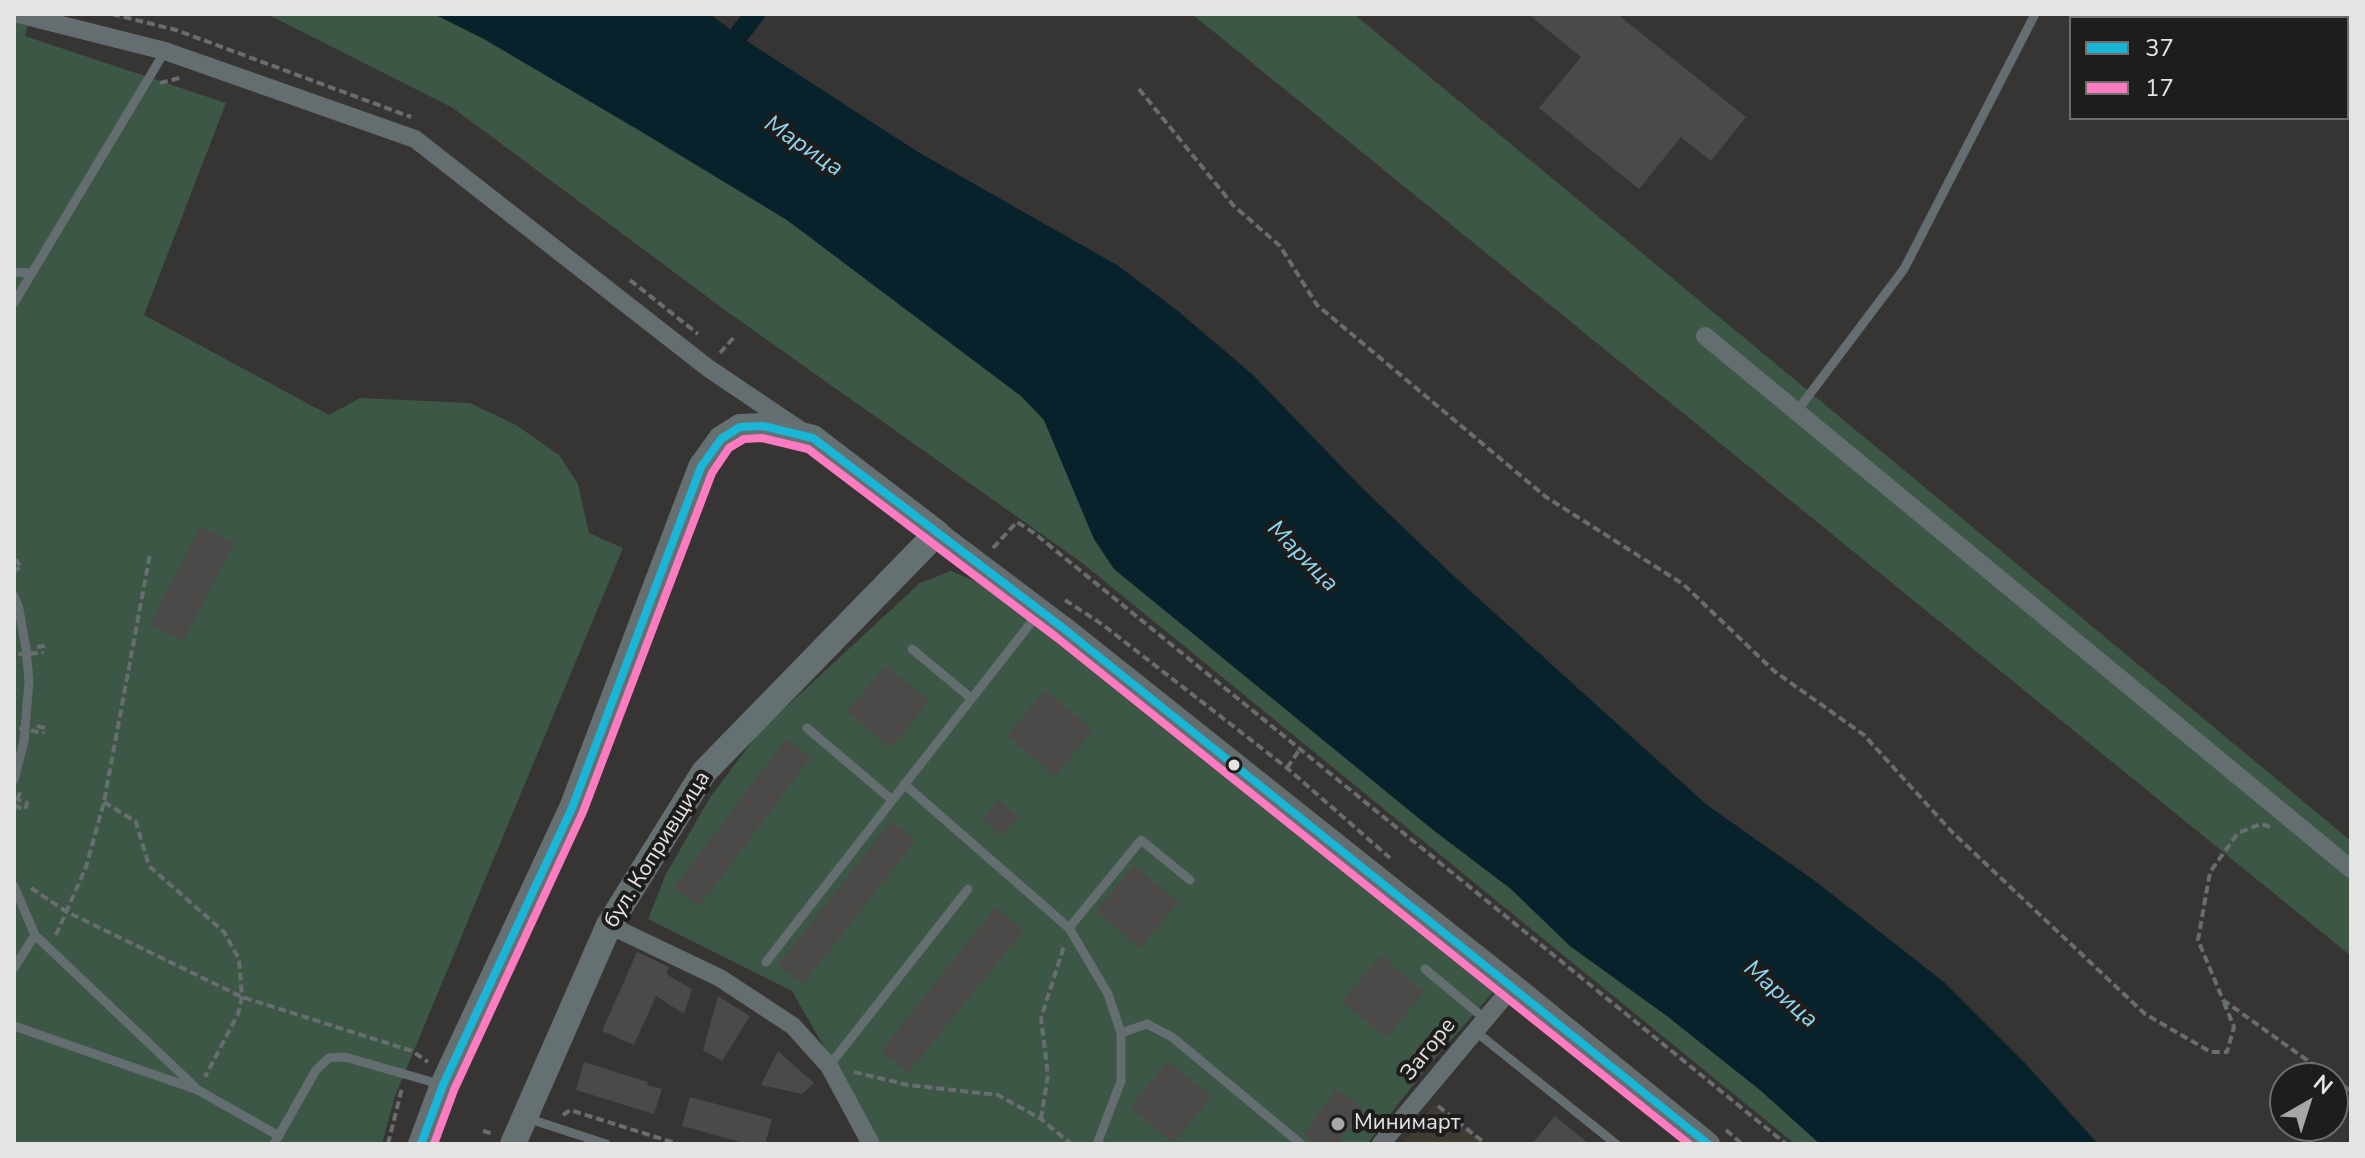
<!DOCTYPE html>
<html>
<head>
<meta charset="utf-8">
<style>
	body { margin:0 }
	#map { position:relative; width:2365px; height:1158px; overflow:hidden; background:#363533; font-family:"Nunito Sans",sans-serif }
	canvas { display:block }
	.frame { position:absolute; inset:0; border:16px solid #e5e4e2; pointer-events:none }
	.legend { position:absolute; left:2069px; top:16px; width:280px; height:104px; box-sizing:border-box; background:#1e1d1c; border:2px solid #6e6d6b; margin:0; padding:10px 14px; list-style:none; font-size:24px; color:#e5e4e2 }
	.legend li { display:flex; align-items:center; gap:16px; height:40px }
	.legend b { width:40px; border:2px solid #6e6d6b }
	.north { position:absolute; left:2269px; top:1062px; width:80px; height:80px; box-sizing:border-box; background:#1e1d1c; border:2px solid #6e6d6b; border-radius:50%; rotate:39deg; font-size:22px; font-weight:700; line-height:32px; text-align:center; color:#e5e4e2 }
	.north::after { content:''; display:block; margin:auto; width:28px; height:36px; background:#a8a7a5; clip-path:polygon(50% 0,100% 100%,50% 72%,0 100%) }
</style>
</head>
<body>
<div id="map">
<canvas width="2365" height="1158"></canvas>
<div class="frame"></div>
<ul class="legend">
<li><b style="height:10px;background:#1ab6d8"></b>37</li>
<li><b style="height:10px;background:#fe7ac1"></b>17</li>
</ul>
<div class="north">N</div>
</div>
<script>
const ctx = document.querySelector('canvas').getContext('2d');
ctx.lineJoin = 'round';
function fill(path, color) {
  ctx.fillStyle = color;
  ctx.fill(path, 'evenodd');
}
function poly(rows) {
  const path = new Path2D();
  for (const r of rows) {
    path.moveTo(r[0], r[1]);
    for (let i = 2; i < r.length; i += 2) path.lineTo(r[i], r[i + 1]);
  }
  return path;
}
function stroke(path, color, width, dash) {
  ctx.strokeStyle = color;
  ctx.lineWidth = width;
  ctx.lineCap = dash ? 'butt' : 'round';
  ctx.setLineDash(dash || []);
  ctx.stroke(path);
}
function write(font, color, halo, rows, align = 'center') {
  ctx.font = font + ' "Nunito Sans",sans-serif';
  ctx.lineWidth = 8;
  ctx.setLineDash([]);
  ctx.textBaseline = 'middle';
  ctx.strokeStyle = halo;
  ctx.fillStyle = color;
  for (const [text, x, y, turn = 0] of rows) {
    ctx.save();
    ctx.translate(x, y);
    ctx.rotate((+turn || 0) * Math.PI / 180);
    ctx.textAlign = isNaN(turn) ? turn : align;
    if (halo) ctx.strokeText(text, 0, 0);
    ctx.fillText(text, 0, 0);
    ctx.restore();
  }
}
const built = poly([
	[1435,1104,1484,1144,1402,1144]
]);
const green = poly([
	[267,14,434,14,484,39,642,132,787,220,1021,396,1044,420,1094,539,1114,569,1432,829,1511,889,1570,946,1667,1016,1760,1090,1820,1144,1795,1144,1081,562,729,313,453,108],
	[1192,14,1354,14,2351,841,2351,956],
	[14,22,28,25,25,36,226,103,144,315,329,415,360,398,470,403,516,425,559,455,578,484,589,533,623,548,395,1096,382,1144,14,1144],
	[951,571,989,587,1495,990,1429,1065,1367,1144,880,1144,792,991,648,919,666,874,711,796,760,731,920,583]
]);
const water = poly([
	[434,14,710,14,739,36,918,152,1117,265,1178,311,1253,375,1361,487,1456,578,1707,805,1815,881,1945,983,2025,1063,2098,1144,1820,1144,1760,1090,1667,1016,1570,946,1511,889,1432,829,1114,569,1094,539,1044,420,1021,396,787,220,642,132,484,39]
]);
const canal = poly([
	[723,55,755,14]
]);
const building = poly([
	[1528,14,1617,14,1746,117,1711,161,1681,137,1639,189,1539,108,1581,57],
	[201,526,234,543,183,641,150,624],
	[886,665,929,701,891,748,847,711],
	[1045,690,1093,730,1055,776,1007,736],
	[786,739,811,757,699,907,674,888],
	[999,800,1018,817,1002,836,982,819],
	[891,821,916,840,803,984,778,965],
	[1134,865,1178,902,1140,948,1096,911],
	[996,907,1024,930,908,1073,881,1051],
	[637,952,669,967,666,974,692,989,684,1014,656,996,634,1045,602,1031],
	[1381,955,1424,992,1386,1038,1342,1001],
	[718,996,750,1016,722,1061,703,1050],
	[778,1051,814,1083,802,1094,761,1085],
	[1168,1061,1212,1097,1173,1143,1130,1107],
	[584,1062,648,1082,647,1085,662,1089,654,1114,576,1090],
	[1336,1089,1363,1108,1337,1144,1313,1144,1303,1136],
	[690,1097,772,1119,765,1144,748,1144,682,1126],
	[1555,1116,1589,1144,1532,1144]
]);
const path = poly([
	[112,14,176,30,411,117],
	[160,83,183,77],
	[1139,89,1233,205,1280,246,1317,305,1546,497,1683,584,1774,671,1864,735,1952,832,2145,1014,2211,1052,2227,1052,2234,1027,2223,1000],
	[630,280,698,334],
	[720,353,735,336],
	[993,548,1017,522,1034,533,1786,1144],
	[14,562,17,561,21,567,14,571],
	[1065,600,1103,625,1287,768,1390,858],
	[37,647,43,646,43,653],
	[37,726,45,728,43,733],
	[1287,768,1300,749],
	[14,798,27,803,25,810],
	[104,802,136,822,149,866,224,932,239,959,242,997,238,1014,205,1077],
	[14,811,20,792],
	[2270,827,2261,824,2238,833,2210,872,2198,940,2223,1000,2332,1078],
	[31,888,67,912,242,997,412,1051,428,1062],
	[56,935,86,867,104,802,150,554],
	[854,1072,908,1085,998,1095,1041,1119,1071,1144],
	[2333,1079,2351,1091],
	[1438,1106,1486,1144],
	[563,1115,570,1110,678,1144],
	[1041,1119,1048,1075,1041,1018,1064,946],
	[1726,1130,1742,1144],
	[483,1131,494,1134],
	[388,1144,402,1088]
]);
const service = poly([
	[14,272,32,273],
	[14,303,165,51],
	[1797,411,1904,269,2035,14],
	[14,596,19,609,26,649,29,681,24,741,14,780],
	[912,649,971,698],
	[807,728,892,800],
	[904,784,1069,928,1108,994,1121,1033],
	[14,886,35,935,14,968],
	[1069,928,1141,840,1190,880],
	[35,935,195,1087],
	[766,962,1040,611],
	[1425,969,1485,1019],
	[14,1026,198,1090,279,1136],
	[1475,1031,1616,1144],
	[829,1066,968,889],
	[527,1118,606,1144],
	[274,1144,316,1070,329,1058,345,1057,439,1084],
	[1097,1144,1121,1081,1121,1033,1147,1024,1172,1037,1301,1144]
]);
const minor = poly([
	[18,14,165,51,415,139,708,368,800,430],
	[1705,336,2351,869],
	[609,925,720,978,793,1026,829,1066,871,1144],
	[1381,1144,1513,986]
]);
const tertiary = poly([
	[937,533,1063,628,1513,986,1708,1144]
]);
const secondary = poly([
	[421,1144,443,1085,572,808,701,467,721,439,740,427,763,426,813,438,937,533,704,772,609,925,513,1144]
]);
const pathBridge = poly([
	[18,654,43,653],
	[19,728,43,733],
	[14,805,25,810]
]);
const bus1 = poly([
	[421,1144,443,1085,572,808,701,467,721,439,740,427,763,426,813,438,1063,628,1708,1144]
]);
const bus2 = poly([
	[434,1144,454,1090,583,812,712,473,729,448,744,439,762,438,808,449,1056,637,1689,1144]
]);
const markers = [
	[1234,765,7,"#e5e4e2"],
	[1338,1124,8,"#a8a7a5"]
];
const streetNames = [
	["бул. Копривщица",658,850,-58],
	["Загоре",1429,1050,-51]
];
const poiNames = [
	["Минимарт",1354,1124]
];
const waterNames = [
	["Марица",803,147,34],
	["Марица",1302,557,45],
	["Марица",1780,995,41]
];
fill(built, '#403c34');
fill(green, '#3c5746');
fill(water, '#08222b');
stroke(canal, '#08222b', 20);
fill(building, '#4b4a49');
stroke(path, '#686d6f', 4, [8, 4]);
stroke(service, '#646d6f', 9);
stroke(minor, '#646d6f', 18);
stroke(tertiary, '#646d6f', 24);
stroke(secondary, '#657072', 26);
stroke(pathBridge, '#686d6f', 4, [8, 4]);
stroke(bus1, '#1ab6d8', 8);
stroke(bus2, '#fe7ac1', 8);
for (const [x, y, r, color] of markers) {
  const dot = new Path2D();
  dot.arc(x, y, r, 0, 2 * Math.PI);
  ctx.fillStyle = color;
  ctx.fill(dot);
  stroke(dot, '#1e1d1c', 3);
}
write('22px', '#e5e4e2', '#1e1d1c', streetNames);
write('22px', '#e5e4e2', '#1e1d1c', poiNames, 'left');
write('italic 24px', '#90d5f1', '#1e1d1c', waterNames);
</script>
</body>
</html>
